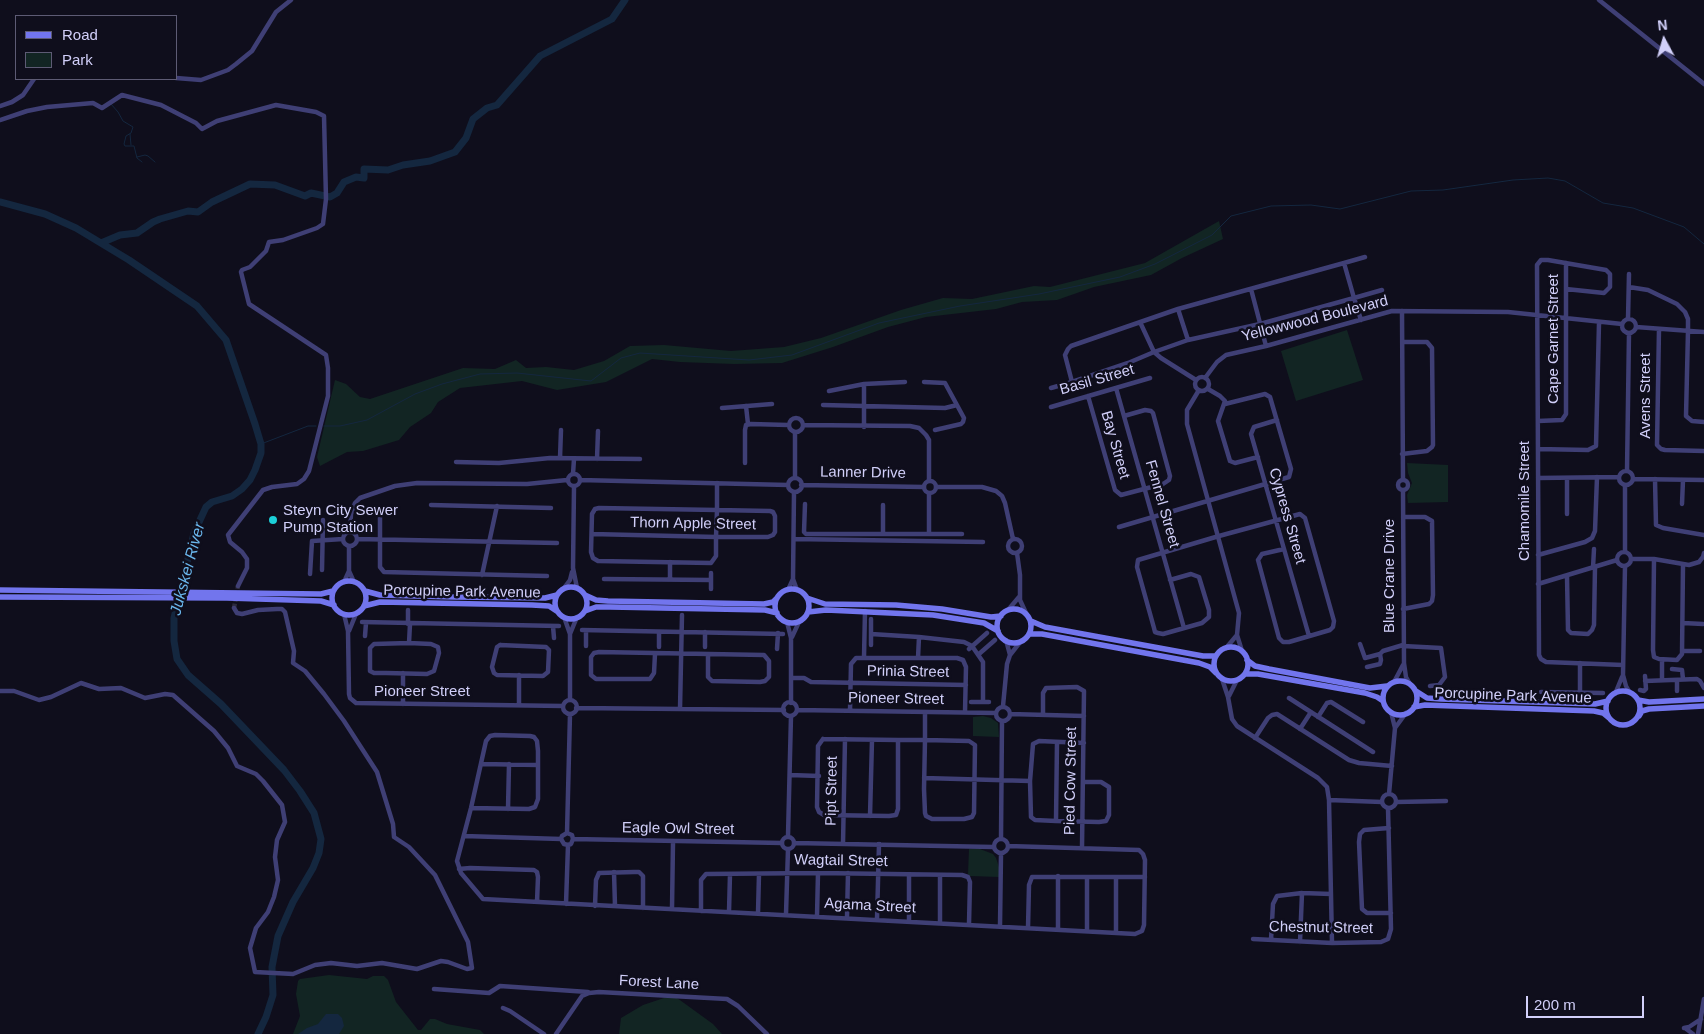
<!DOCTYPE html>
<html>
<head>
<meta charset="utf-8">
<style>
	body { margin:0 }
	#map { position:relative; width:1704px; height:1034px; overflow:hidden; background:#0f0e1c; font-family:Helvetica,sans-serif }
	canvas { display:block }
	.legend { position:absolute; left:15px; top:15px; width:162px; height:65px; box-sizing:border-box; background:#0f0e1c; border:1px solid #5d5b74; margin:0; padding:6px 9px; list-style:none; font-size:15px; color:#d1cff9 }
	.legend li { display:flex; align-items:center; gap:10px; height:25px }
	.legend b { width:25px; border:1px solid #5d5b74 }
	.north { position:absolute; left:1639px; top:15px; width:50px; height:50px; -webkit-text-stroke:4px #0f0e1c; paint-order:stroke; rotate:354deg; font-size:14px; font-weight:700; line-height:20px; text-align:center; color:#d1cff9 }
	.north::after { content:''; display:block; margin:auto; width:18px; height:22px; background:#d1cff9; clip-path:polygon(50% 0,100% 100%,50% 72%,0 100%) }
	.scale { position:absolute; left:1526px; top:996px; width:118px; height:22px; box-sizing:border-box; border:2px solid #d1cff9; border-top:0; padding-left:6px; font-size:15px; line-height:18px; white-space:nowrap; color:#d1cff9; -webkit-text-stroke:4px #0f0e1c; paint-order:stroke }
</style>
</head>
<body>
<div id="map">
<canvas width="1704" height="1034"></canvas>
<ul class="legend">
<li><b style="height:6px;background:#7275ed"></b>Road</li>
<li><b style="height:14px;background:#122523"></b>Park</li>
</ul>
<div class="north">N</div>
<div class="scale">200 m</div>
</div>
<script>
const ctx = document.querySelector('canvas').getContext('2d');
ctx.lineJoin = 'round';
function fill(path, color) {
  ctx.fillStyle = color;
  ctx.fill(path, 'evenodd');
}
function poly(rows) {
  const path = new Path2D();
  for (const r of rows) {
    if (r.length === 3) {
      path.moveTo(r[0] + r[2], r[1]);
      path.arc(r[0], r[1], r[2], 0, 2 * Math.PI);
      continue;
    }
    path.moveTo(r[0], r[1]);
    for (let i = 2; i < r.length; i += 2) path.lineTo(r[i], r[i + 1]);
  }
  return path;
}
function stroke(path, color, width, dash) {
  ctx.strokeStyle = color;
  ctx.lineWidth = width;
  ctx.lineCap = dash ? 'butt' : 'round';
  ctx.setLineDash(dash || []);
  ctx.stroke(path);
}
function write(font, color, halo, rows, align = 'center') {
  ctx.font = font + ' Helvetica,sans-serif';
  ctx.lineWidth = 5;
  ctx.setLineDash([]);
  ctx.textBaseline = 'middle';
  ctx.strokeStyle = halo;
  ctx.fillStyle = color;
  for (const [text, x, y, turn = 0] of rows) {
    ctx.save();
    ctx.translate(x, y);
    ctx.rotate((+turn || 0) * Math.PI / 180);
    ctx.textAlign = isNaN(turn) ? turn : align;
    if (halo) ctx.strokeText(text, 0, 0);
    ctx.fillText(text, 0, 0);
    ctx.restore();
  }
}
const green = poly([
	[1219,221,1223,239,1182,258,1151,275,1094,287,1057,300,1022,302,996,309,926,317,888,327,833,347,782,363,734,364,680,362,652,359,606,382,557,390,522,381,460,388,438,402,431,413,410,427,399,440,363,451,347,452,320,466,317,457,335,380,346,384,360,397,370,399,463,368,495,369,516,360,526,368,546,367,574,370,604,361,630,346,664,345,731,351,784,347,821,338,901,310,943,298,972,299,1034,286,1050,287,1145,263],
	[1347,330,1363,380,1296,401,1281,351],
	[1407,463,1448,465,1448,502,1408,503,1407,495,1412,483,1408,473],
	[983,716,991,718,998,723,999,737,973,736,973,717],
	[969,849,980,849,993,854,996,858,999,867,999,877,970,876,968,874],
	[329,975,367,979,373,976,384,976,388,980,396,1002,418,1030,421,1030,430,1019,435,1019,447,1024,480,1030,484,1034,293,1034,300,1016,296,994,298,981,300,979],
	[664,998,677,998,684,1003,713,1024,722,1034,619,1034,621,1018,643,1005]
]);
const water = poly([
	[326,1014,338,1014,342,1018,344,1026,339,1034,298,1034,307,1028,318,1024]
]);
const stream = poly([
	[111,104,118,112,123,121,133,127,131,133,126,136,124,144,125,146,134,146,137,158,142,162],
	[130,134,131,145],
	[137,157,145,155,148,156,155,162],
	[324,426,340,426,367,420,415,394,442,384,480,374,517,373,591,381,621,358,640,353,749,360,792,355,879,323,960,306,1039,294,1120,277,1155,264,1212,235,1231,216,1271,206,1311,205,1340,209,1411,191,1443,190,1513,180,1548,178,1565,181,1603,203,1633,208,1684,227,1704,244],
	[261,444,308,426,316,426]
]);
const river = poly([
	[0,202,45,214,76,228,129,260,197,306,226,340,255,424,261,444,261,453,255,470,250,480,242,489,232,496,212,502,206,507,194,533,174,618,174,641,177,659,188,675,221,704,284,770,300,791,314,813,321,839,319,853,313,868,293,902,278,936,272,967,273,995,266,1017,258,1034],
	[101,243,120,235,137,233,153,222,160,219,188,211,198,212,212,202,250,184,275,185,305,196,311,193,330,197,337,193,344,182,356,177,364,178,364,169,388,170,403,165,430,161,455,152,466,138,473,119,487,108,497,105,540,56,612,19,625,0]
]);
const streetTunnel = poly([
	[234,608,238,586]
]);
const street = poly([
	[1599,0,1704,84],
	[176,78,201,80,228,70,236,64,252,51,276,12,291,0],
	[0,106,12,102,23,95,34,79],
	[0,120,27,111,47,107,93,103,102,108,122,95,161,105,196,123,202,129,217,121,276,105,316,112,324,116,326,199,323,224,317,228,283,240,269,242,266,251,250,267,242,270,241,272,249,304,326,355,328,368,328,396,309,471,304,479,297,484,272,487,263,490,228,535,230,542,242,552,247,559,247,568,238,586],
	[1344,263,1178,309,1071,346,1068,349,1065,355,1072,382,1128,363,1154,352,1188,340,1260,324,1354,298,1344,263,1365,257],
	[1629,287,1648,290,1677,304,1685,312,1688,319,1688,331,1686,416,1692,421,1704,422],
	[1251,289,1266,346],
	[1566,289,1604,293,1610,287,1610,274,1606,270,1548,260,1541,260,1537,265,1539,655,1541,659,1546,662,1623,665],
	[1178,309,1188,340],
	[1402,311,1403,480],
	[1629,326,7],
	[1628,319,1629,274],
	[1361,320,1354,298,1382,290],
	[1140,322,1154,352,1161,358,1196,380],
	[1636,327,1704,332],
	[1659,329,1657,445,1661,449,1665,450,1704,451],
	[1202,384,7],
	[1205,378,1217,362,1226,355,1266,346,1392,311,1508,312,1622,324],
	[924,382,945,383,964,418,963,422,961,424,935,430],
	[864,384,864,427],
	[1051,388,1072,382],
	[1116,388,1184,628],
	[1208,389,1220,396,1225,401,1218,421,1230,461,1235,463,1258,457],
	[1199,390,1187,410,1187,424,1239,613,1237,635,1226,648],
	[829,391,864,384,905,382],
	[1088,396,1115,490,1121,495,1163,484,1169,480,1170,476,1153,413,1151,411,1145,410,1124,416],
	[823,405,945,408,957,405],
	[746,406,748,424],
	[1051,407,1150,378],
	[722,408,772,404],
	[796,425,7],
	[1277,420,1254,427,1251,434,1309,636],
	[1538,421,1562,420,1566,414,1566,263],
	[803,425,910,426,919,428,926,435,929,440,929,481],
	[1538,449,1588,450,1596,446,1599,323],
	[1402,454,1427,451,1432,447,1433,445,1432,348,1427,342,1403,342],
	[560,458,561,430],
	[597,459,598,431],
	[456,462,499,463,550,458,640,459],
	[745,463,745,430,746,425,751,424,788,425],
	[1626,478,7],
	[1627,471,1629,333],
	[574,480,6],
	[573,474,574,459],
	[795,478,795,433],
	[1538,478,1619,477],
	[795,485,7],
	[1633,479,1704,480],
	[1655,479,1656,525,1663,528,1704,535],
	[580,480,788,485],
	[1403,485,5],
	[930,487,6],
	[801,485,924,487],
	[574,487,573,568,577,588],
	[936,487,982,487,996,491,1002,496,1005,503,1013,539],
	[1403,490,1404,663,1406,677,1410,684],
	[794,492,793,579,797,590],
	[929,493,929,534,962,534],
	[805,504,804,532,806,534,929,534],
	[1682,504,1683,480],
	[431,505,551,508],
	[380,514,380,567,384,572,547,576],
	[1567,514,1567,478],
	[1403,517,1425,517,1432,521,1433,595,1432,601,1429,604,1403,609],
	[1119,527,1289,477,1291,469,1270,397,1265,394,1225,404],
	[350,539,7],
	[350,532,351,514,355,503,360,498,395,486,417,483,527,484,567,480],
	[592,534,716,537,768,537,773,535,775,532,775,516,773,512,770,511,717,510,599,508,595,509,592,514,591,552,593,558,598,561,711,563,716,556,716,537,717,510,717,483],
	[883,534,883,505],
	[1015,546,7],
	[357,539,557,543],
	[794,539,983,542],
	[1625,551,1625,485],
	[1624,559,7],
	[1017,553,1020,575,1020,600,1026,613],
	[1538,555,1585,542,1592,538,1595,531,1597,477],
	[1631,559,1654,559,1689,565,1699,562,1703,557,1704,553],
	[1654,559,1653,650,1654,657,1659,659,1677,660,1682,654,1683,565],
	[670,562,670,579],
	[1625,566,1623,675,1626,686,1630,693],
	[1593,568,1594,549],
	[322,570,323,520],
	[349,571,354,582],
	[711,573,711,589],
	[310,574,312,541,343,539],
	[482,575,497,506],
	[1567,576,1568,630,1571,633,1588,634,1592,630,1594,625,1595,567],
	[604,579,711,580],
	[1170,580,1191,574,1199,577,1209,610,1209,617,1202,623,1163,634,1158,633,1155,632,1154,628,1137,567,1138,560,1219,536,1300,514,1305,518,1334,621,1333,627,1330,630,1289,642,1283,642,1279,638,1258,560,1262,554,1284,549],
	[344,582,349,571,349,546],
	[1538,584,1617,560],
	[564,588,570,580,572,572],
	[788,590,793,579],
	[1008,610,1019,597],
	[344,614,348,631,349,694,350,698,356,703,563,706],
	[564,617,570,634,570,700],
	[362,622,559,626],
	[787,622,791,638,791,703],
	[1683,623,1703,624],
	[408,624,408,610],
	[553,626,554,638],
	[582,630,783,634],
	[349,631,356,614],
	[570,634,577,617],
	[871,634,919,637,964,642,972,646,983,662,983,702],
	[1237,635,1242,651],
	[365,636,366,623],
	[792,637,799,622],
	[1006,640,1010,655],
	[409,643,431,644,438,647,439,653,434,671,427,674,386,673,374,673,370,671,370,648,374,644,409,643],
	[409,643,410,624],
	[1360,644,1365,658,1380,654],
	[500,645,546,647,549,650,548,672,543,676,497,675,494,673,492,667,497,647,500,645],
	[871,645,871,619],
	[586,646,586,631],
	[1403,646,1441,648,1445,677,1439,685,1430,686],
	[659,647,659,632],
	[705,647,705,632],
	[777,649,778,633],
	[969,649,987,633],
	[1682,651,1700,651],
	[655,654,654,673,650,679,596,679,591,675,591,657,594,653,599,652,764,655,769,661,769,677,765,681,760,682,712,681,708,677,708,655],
	[979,654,995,640],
	[864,657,865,611],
	[918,658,919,637],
	[1662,660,1662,680],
	[1367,667,1380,664,1381,660,1380,654,1383,651,1403,645],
	[1672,669,1682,670,1683,679],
	[403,673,403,704],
	[519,675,519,705],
	[791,678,804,678,811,682,966,685],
	[1222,679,1228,697,1232,719,1237,726,1318,778,1327,787,1329,800,1332,943],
	[1677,680,1677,691],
	[1645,681,1697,679,1700,681,1704,688],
	[1394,682,1403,665],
	[1640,690,1644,691,1646,689,1645,676],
	[0,691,14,691,39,700,51,697,81,683,99,689,121,688,145,698,165,694,173,695,214,731,228,748,237,766,256,774,263,781,282,805,285,822,277,840,275,857,278,880,274,897,268,912,256,928,250,948,255,972,293,974,315,965,331,963,357,966,382,963,417,969,441,961,448,962,467,969,472,968,468,942,435,875,409,847,394,837,393,824,377,772,344,721,324,694,305,671,293,663,294,651,285,612,282,609,277,609,258,610,242,614,237,613,234,608],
	[1541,692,1603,693],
	[1580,692,1580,663],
	[1615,694,1622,677],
	[1229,696,1237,680],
	[1289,698,1373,752],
	[570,707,7],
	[971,702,989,702],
	[790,709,7],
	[1003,706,1007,664,1010,655,1021,641],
	[1003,714,7],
	[576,708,784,710],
	[680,709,682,615],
	[797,710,996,713],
	[850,711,851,664,856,658,957,658,963,660,966,667,965,712],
	[1010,714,1084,716],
	[1043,715,1043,693,1046,688,1077,687,1084,691,1082,848],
	[1318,717,1327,703,1331,702,1363,722],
	[1395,728,1406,713],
	[1300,729,1311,712],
	[1255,738,1268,718,1272,715,1277,714,1349,760,1359,763,1392,766],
	[823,739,898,740,898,809,896,815,889,816,824,815,819,812,817,807,818,746,823,739],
	[898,740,925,740,969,741,975,745,974,813,972,817,964,819,932,819,926,816,925,813,924,789,925,740,925,712],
	[481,764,538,765],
	[790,775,819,776],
	[924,778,1030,781],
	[1084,782,1101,782,1109,787,1109,815,1106,821,1099,822,1056,821,1035,820,1031,817,1030,781,1033,744,1039,741,1084,743],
	[1389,801,7],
	[1389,794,1395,728,1391,712],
	[1329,800,1382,802],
	[1396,802,1446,801],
	[471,808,529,809,535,807,538,799,538,751,537,741,534,737,530,736,495,735,490,736,486,741,471,808,457,861,461,873,483,899,1135,934,1142,931,1144,925,1145,860,1143,854,1139,850,1008,846],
	[508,809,509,764],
	[870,816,872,740],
	[1056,821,1057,742],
	[1389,828,1364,830,1360,834,1359,842,1362,909,1367,913,1391,913],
	[567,833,570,714],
	[464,836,561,839,564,844,568,845,571,844,573,839,572,835,567,833,562,836,561,839],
	[788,836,791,716],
	[788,843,6],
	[1001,846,7],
	[573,839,782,843],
	[1001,839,1002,721],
	[795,843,993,847],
	[843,844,845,739],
	[459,869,470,868,534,870,537,872,538,877,537,902],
	[614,872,615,906],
	[940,875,940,922],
	[1058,876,1058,929],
	[1087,877,1087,931],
	[566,904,568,845],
	[595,906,596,880,599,873,634,872,639,872,643,876,643,908],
	[672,909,673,842],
	[701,911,701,880,706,874,818,873,962,875,968,877,970,882,969,924],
	[729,912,730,874],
	[758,913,759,874],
	[786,914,788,849],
	[817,916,818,873],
	[847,917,848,873],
	[877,919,879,844],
	[909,921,909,875],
	[1000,926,1001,854],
	[1028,928,1029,885,1032,877,1145,877],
	[1116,932,1116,877],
	[1253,939,1332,943,1381,942,1388,939,1391,929,1388,808],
	[1271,940,1273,904,1277,896,1302,893,1331,894],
	[1300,942,1302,893],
	[434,989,489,993,500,986,588,992],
	[503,1008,510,1011,544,1034],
	[1684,1028,1689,1027,1701,1019],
	[1685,1028,1693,1034],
	[556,1034,582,996,589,993,599,992,727,999,738,1006,767,1034],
	[1698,1034,1704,999]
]);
const secondary = poly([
	[349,598,17],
	[571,603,16],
	[792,606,17],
	[0,590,321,594,333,591],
	[365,591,380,595,454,597,545,598,557,595],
	[585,595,596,600,608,601,764,604,773,602,777,598],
	[0,597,227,598,321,601,334,605],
	[807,598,825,604,896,605,942,609,991,617,1001,616],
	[364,606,380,602,532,605,549,606,558,612],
	[1014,626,17],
	[585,611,596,607,610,607,765,610,777,613],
	[808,612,826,610,933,615,984,623,998,631],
	[1031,621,1045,627,1203,656,1216,656],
	[1029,634,1042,634,1199,663,1210,667,1216,673],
	[1231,664,17],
	[1247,660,1255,666,1269,669,1370,688,1387,686],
	[1245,674,1258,674,1365,693,1377,697,1383,701],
	[1400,698,17],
	[1416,691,1427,698,1441,699,1595,704,1608,701],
	[1623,708,17],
	[1638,700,1649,702,1704,699],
	[1414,707,1425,705,1594,711,1603,713,1609,718],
	[1639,716,1642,711,1649,709,1704,706]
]);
const markers = [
	[273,520,5,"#1ccfd8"]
];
const streetNames = [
	["Yellowwood Boulevard",1315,319,-14],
	["Cape Garnet Street",1554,339,-90],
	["Basil Street",1097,380,-16],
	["Avens Street",1646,396,-90],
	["Bay Street",1115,445,74],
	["Lanner Drive",863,473,1],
	["Chamomile Street",1525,501,-90],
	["Fennel Street",1162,504,74],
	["Cypress Street",1287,516,74],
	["Thorn Apple Street",693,524,1],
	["Blue Crane Drive",1390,576,-90],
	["Porcupine Park Avenue",462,592,1],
	["Prinia Street",908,672,1],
	["Pioneer Street",422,692],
	["Porcupine Park Avenue",1513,696,2],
	["Pioneer Street",896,699,1],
	["Pied Cow Street",1071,781,-89],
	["Pipt Street",832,791,-89],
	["Eagle Owl Street",678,829,1],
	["Wagtail Street",841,861,1],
	["Agama Street",870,906,3],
	["Chestnut Street",1321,928,1],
	["Forest Lane",659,983,3]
];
const poiNames = [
	["Steyn City Sewer",283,511],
	["Pump Station",283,528]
];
const waterNames = [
	["Jukskei River",188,569,-75]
];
fill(green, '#122523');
fill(water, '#14273f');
stroke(stream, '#14273f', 1);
stroke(river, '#14273f', 7);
stroke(streetTunnel, '#2c2b3d', 4.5, [4.5, 2]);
stroke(street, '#3f3f75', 4.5);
stroke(secondary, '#7275ed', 5.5);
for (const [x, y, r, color] of markers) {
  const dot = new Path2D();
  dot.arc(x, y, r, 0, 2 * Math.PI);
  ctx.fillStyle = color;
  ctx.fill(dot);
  stroke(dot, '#0f0e1c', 2);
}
write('15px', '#d1cff9', '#0f0e1c', streetNames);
write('15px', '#d1cff9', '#0f0e1c', poiNames, 'left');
write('italic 16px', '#6ab6ec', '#0f0e1c', waterNames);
</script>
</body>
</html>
